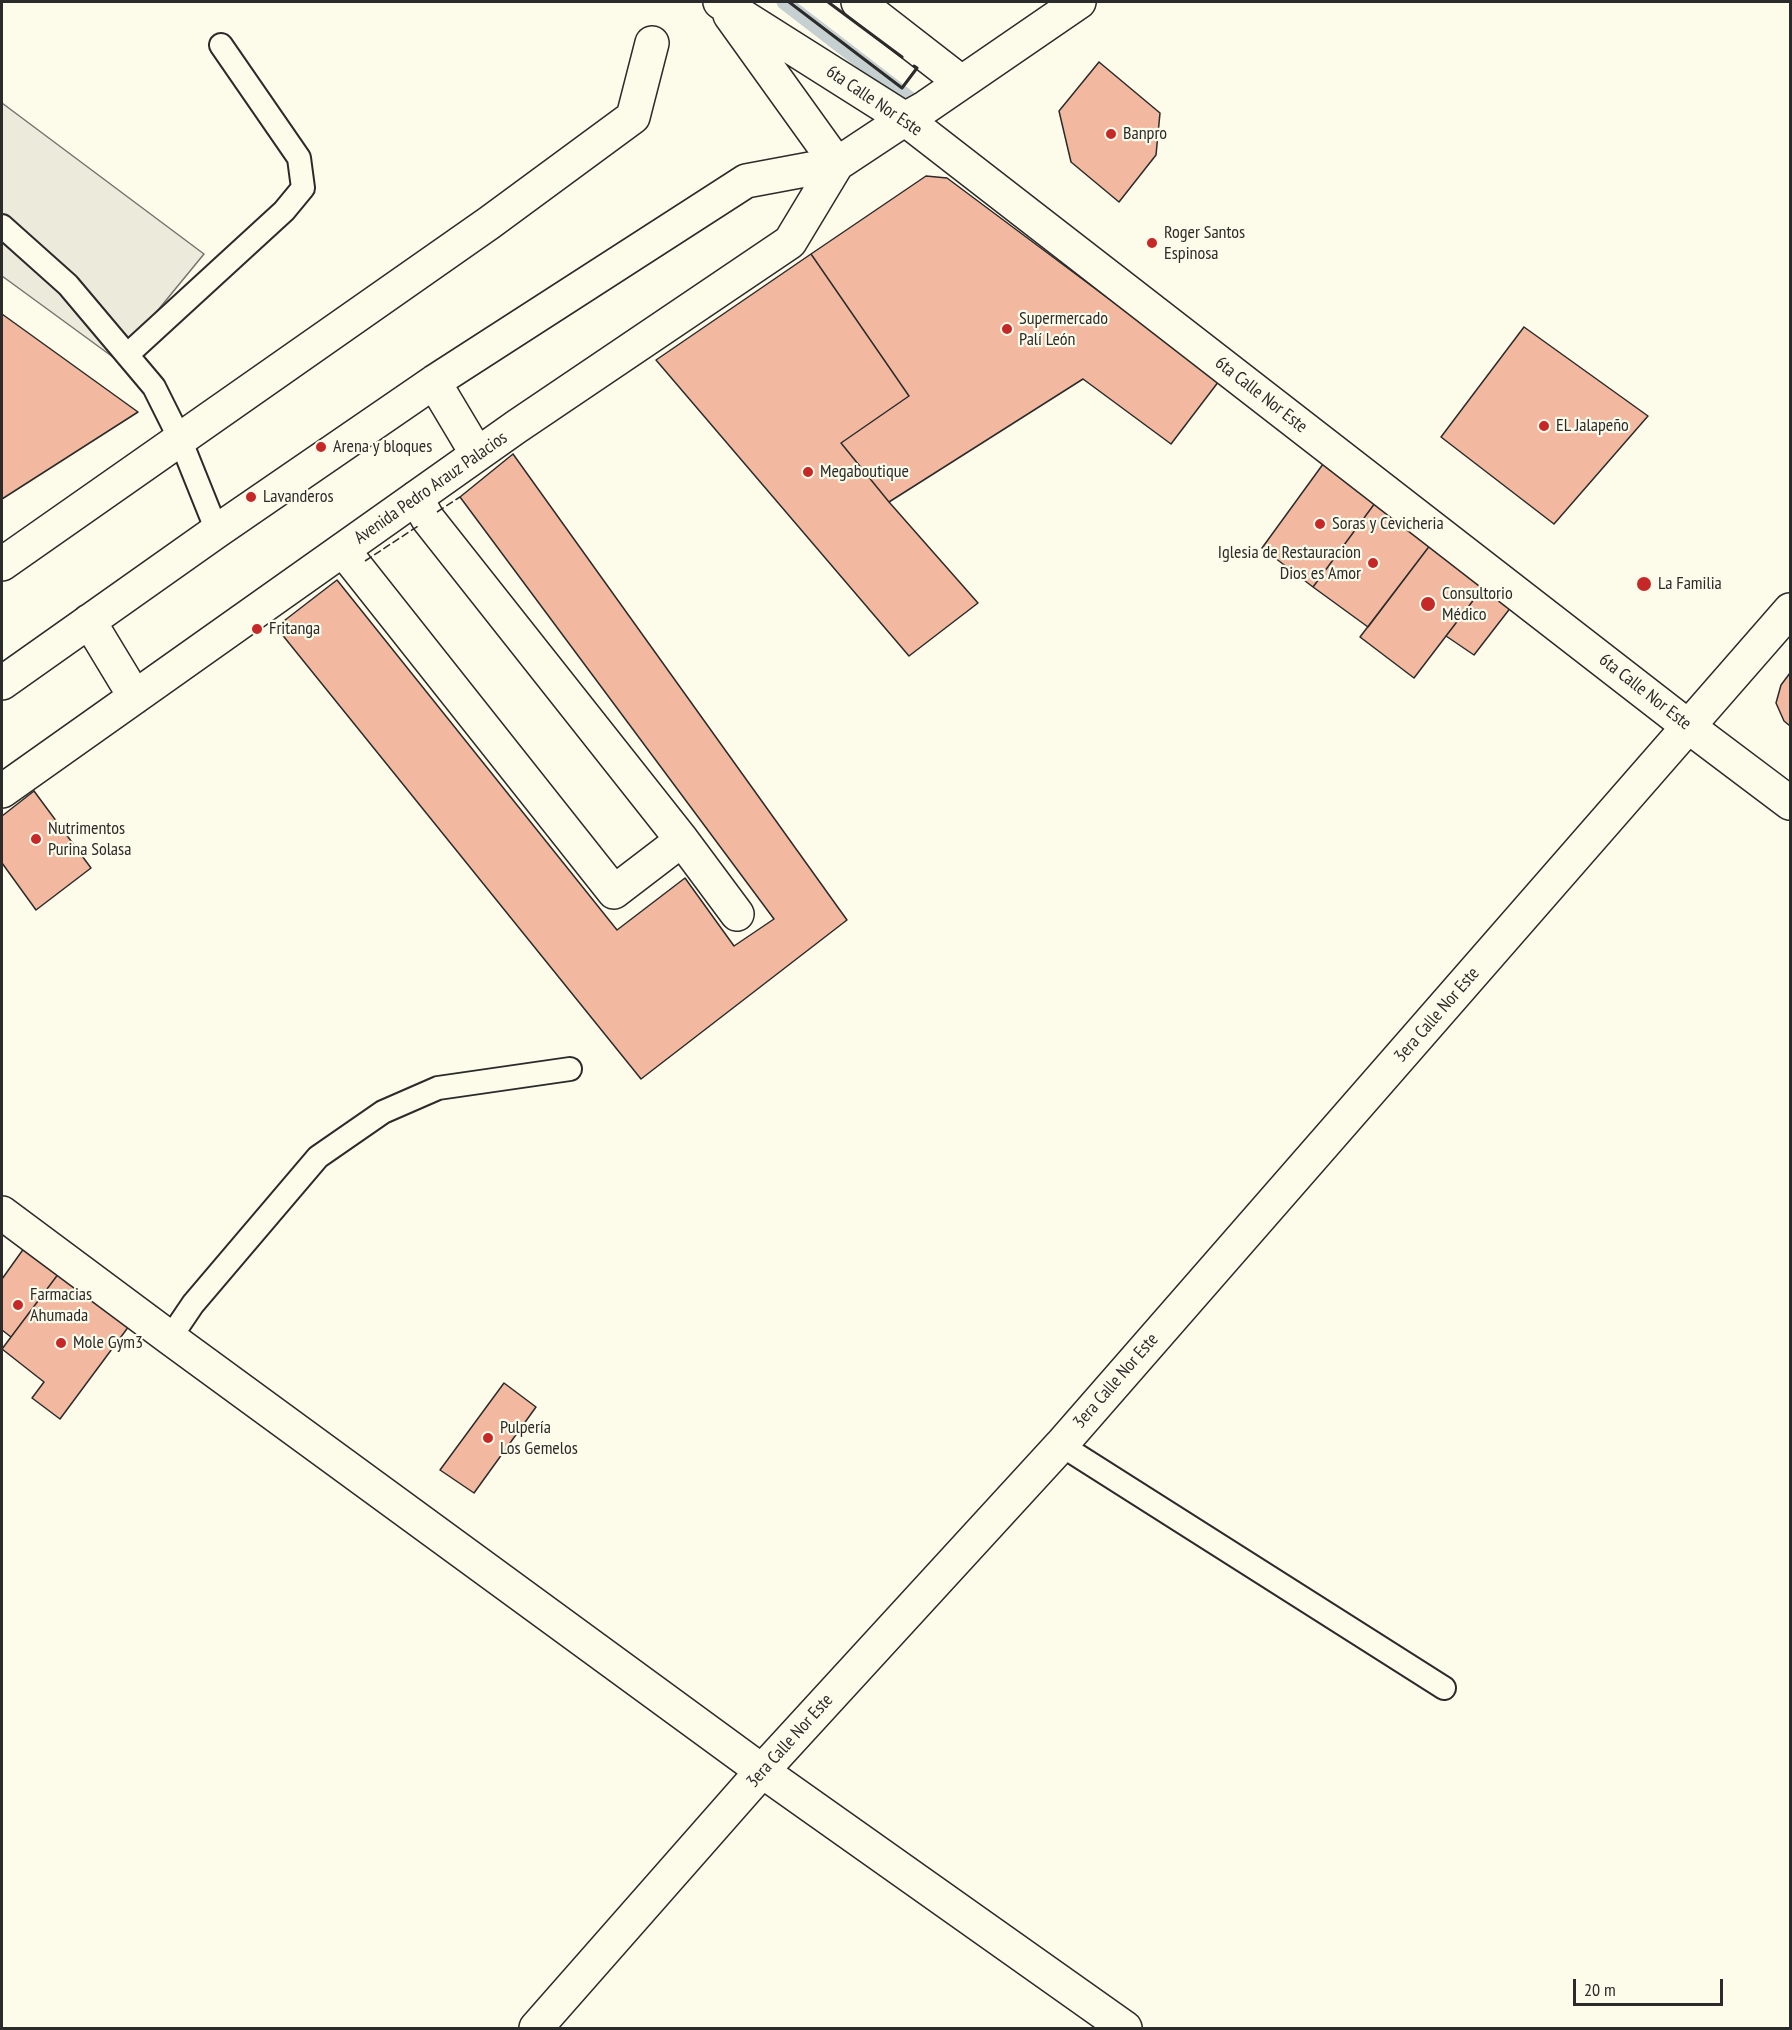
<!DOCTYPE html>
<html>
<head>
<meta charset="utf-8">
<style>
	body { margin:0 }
	#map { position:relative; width:1792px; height:2030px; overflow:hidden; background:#fdfbea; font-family:"PT Sans Narrow",sans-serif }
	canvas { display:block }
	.frame { position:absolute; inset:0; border:3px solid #2b2b2b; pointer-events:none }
	.scale { position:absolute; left:1573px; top:1979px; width:150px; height:27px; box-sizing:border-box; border:3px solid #2b2b2b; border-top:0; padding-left:8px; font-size:18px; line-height:21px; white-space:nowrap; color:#2b2b2b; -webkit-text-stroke:4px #fdfbea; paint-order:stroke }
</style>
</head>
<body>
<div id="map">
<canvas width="1792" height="2030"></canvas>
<div class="frame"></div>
<div class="scale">20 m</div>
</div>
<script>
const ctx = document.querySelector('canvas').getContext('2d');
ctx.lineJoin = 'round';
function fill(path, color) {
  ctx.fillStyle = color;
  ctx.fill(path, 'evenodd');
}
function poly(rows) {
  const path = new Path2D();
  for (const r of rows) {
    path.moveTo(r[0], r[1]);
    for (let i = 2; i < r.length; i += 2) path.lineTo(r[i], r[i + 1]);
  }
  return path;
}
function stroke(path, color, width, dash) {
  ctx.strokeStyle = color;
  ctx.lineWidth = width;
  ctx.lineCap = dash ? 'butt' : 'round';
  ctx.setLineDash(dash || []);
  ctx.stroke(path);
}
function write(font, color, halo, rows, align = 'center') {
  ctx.font = font + ' "PT Sans Narrow",sans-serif';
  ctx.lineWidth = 4.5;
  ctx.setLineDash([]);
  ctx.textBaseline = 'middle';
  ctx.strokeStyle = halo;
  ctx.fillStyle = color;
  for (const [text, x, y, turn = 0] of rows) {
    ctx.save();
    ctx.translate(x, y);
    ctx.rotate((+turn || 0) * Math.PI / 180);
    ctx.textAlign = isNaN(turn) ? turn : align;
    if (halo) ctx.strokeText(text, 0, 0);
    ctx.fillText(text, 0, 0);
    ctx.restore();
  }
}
const parking = poly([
	[2,103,204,254,117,360,2,276,2,103]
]);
const stream = poly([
	[784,2,923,109]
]);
const building = poly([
	[1099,62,1160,113,1156,155,1119,202,1071,162,1059,111,1099,62],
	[926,176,947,178,1219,381,1171,444,1083,379,889,502,841,443,909,396,811,254,926,176],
	[811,254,909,396,841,443,889,502,978,603,909,656,656,360,811,254],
	[2,314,138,412,2,499,2,314],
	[1524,327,1648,416,1554,524,1441,437,1524,327],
	[513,454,847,920,641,1079,276,627,337,580,617,930,685,878,734,946,774,919,460,497,513,454],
	[1326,460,1378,499,1313,587,1262,548,1326,460],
	[1378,499,1434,540,1368,627,1313,587,1378,499],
	[1434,540,1488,581,1414,678,1360,637,1434,540],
	[1488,581,1515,602,1474,655,1446,636,1488,581],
	[1790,673,1790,726,1784,721,1776,703,1781,685,1790,673],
	[34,791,91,868,36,910,2,863,2,816,34,791],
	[27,1244,62,1269,11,1337,2,1330,2,1279,27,1244],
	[62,1269,132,1322,60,1419,32,1398,44,1382,2,1349,62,1269],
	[504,1383,536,1407,474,1493,440,1470,504,1383]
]);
const service = poly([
	[2,226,68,285,154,387,180,439,217,531],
	[127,355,284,211,303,188,299,158,221,45],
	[170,1338,193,1304,318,1157,383,1112,438,1088,570,1069],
	[1061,1445,1444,1688]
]);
const pedestrian = poly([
	[2,564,489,223,633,117,652,43]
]);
const minor = poly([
	[858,2,961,82],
	[905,119,923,109,1079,2],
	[416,498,428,519,682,840,737,914],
	[343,550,614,892,682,840],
	[536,2028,762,1771,1061,1445,1790,610]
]);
const tertiary = poly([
	[720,2,905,119,1689,727,1790,803],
	[730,15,837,164],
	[434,382,477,454],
	[89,621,135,697],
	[2,683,217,531,434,382,746,181,837,164,905,119],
	[2,791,516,427,790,242,837,164],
	[2,1213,170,1338,762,1771,1125,2028]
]);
const fence = poly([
	[437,512,460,497],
	[365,561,418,526]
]);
const wall = poly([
	[789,2,902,88,917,68,914,66],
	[828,2,902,57]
]);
const markers = [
	[1111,134,6,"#c62828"],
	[1152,243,6,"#c62828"],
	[1007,329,6,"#c62828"],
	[1544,426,6,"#c62828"],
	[321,447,6,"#c62828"],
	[808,472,6,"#c62828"],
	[251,497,6,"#c62828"],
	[1320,524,6,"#c62828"],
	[1373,563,6,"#c62828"],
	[1644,584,8,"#c62828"],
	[1428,604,8,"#c62828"],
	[257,629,6,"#c62828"],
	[36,839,6,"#c62828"],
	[18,1305,6,"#c62828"],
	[61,1343,6,"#c62828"],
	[488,1438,6,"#c62828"]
];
const streetNames = [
	["6ta Calle Nor Este",874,101,34],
	["6ta Calle Nor Este",1261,395,38],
	["Avenida Pedro Arauz Palacios",431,488,-35],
	["6ta Calle Nor Este",1645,692,38],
	["3era Calle Nor Este",1437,1015,-49],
	["3era Calle Nor Este",1116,1381,-49],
	["3era Calle Nor Este",790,1741,-48]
];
const poiNames = [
	["Banpro",1123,134],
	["Roger Santos",1164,233],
	["Espinosa",1164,254],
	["Supermercado",1019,319],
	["Palí León",1019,340],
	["EL Jalapeño",1556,426],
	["Arena y bloques",333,447],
	["Megaboutique",820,472],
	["Lavanderos",263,497],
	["Soras y Cevicheria",1332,524],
	["Iglesia de Restauracion",1361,553,"right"],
	["Dios es Amor",1361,574,"right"],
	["La Familia",1658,584],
	["Consultorio",1442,594],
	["Médico",1442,615],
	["Fritanga",269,629],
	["Nutrimentos",48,829],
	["Purina Solasa",48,850],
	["Farmacias",30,1295],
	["Ahumada",30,1316],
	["Mole Gym3",73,1343],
	["Pulpería",500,1428],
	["Los Gemelos",500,1449]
];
fill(parking, '#eceadb');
stroke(parking, '#74746e', 1.5);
stroke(stream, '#c7d0d0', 15);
fill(building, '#f2b8a0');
stroke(building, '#2b2b2b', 1.5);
stroke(service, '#2b2b2b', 26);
stroke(pedestrian, '#2b2b2b', 36);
stroke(minor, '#2b2b2b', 36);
stroke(tertiary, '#2b2b2b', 36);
stroke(service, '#fdfbea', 22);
stroke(pedestrian, '#fdfbea', 33);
stroke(minor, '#fdfbea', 33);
stroke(tertiary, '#fdfbea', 33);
stroke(fence, '#2b2b2b', 1.5, [8, 3]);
stroke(wall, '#2b2b2b', 3);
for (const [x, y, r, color] of markers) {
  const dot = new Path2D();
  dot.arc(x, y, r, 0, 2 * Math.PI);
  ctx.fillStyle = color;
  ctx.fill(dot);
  stroke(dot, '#fdfbea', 2);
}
write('18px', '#2b2b2b', '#fdfbea', streetNames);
write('18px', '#2b2b2b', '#fdfbea', poiNames, 'left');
</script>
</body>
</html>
